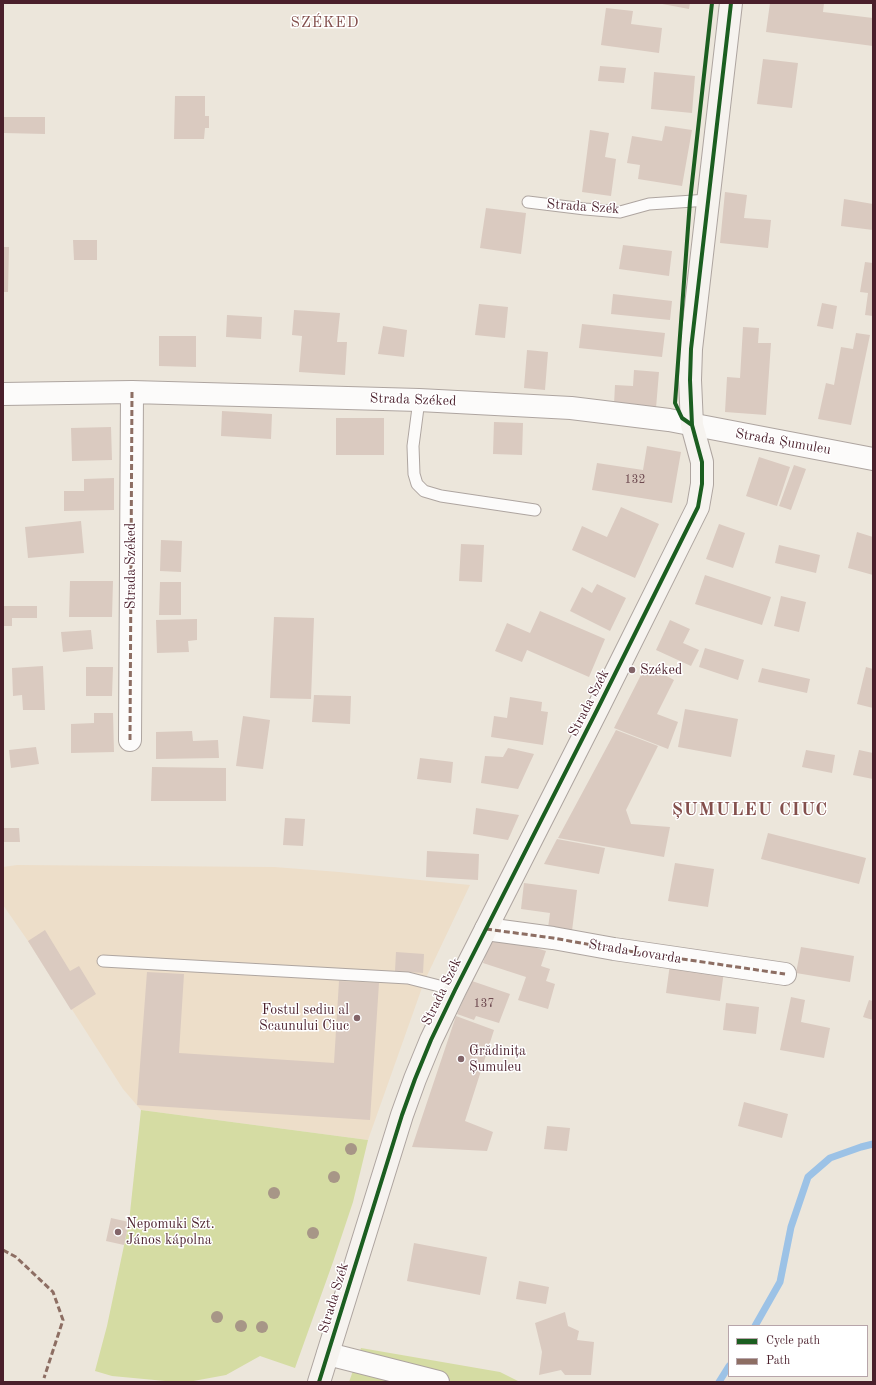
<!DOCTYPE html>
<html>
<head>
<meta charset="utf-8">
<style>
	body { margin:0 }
	#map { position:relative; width:876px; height:1385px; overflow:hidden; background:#ece6db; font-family:"Old Standard TT",serif }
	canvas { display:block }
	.frame { position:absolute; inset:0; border:4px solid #4a1f2b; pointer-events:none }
	.legend { position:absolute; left:728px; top:1325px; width:140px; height:52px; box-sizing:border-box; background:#fff; border:1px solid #b7a5aa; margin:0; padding:5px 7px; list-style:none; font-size:12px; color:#4a1f2b }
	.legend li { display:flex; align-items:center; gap:8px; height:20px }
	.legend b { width:20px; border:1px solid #b7a5aa }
</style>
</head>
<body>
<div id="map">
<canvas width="876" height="1385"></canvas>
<div class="frame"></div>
<ul class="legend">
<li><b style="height:5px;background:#1b5e20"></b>Cycle path</li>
<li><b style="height:5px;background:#8d6e63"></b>Path</li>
</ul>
</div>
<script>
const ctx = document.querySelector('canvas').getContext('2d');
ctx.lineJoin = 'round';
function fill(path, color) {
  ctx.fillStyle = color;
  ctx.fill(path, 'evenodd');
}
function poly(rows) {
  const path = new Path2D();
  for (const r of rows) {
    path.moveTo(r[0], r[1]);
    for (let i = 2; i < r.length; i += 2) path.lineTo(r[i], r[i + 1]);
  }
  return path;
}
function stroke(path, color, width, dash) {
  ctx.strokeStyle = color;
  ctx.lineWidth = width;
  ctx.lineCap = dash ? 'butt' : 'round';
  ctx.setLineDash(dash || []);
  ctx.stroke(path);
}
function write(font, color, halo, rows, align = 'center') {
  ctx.font = font + ' "Old Standard TT",serif';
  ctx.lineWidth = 3;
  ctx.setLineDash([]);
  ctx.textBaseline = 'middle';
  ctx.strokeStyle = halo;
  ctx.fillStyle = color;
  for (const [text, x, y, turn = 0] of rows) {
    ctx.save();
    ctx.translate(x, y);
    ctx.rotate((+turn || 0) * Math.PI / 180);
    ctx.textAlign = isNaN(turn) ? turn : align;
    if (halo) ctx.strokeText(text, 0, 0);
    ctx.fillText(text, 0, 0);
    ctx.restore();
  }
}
const built = poly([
	[17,865,274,867,339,872,470,885,424,982,368,1140,141,1110,123,1089,28,941,3,905,3,867]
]);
const green = poly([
	[141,1110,368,1140,353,1202,333,1262,295,1368,260,1356,226,1375,188,1382,176,1382,112,1376,95,1371,107,1326,129,1222],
	[361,1348,500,1372,520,1382,349,1382]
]);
const stream = poly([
	[755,1326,780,1282,791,1227,808,1177,830,1158,861,1147,873,1144],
	[719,1382,729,1366]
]);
const building = poly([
	[657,3,690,3,689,9],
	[770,3,824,3,823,12,873,18,873,46,766,32],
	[606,8,633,11,631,24,662,28,659,53,601,45],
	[763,59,798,63,792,108,757,104],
	[600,66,626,68,624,83,598,81],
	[654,72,695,76,692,113,651,109],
	[175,96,205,96,205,116,209,116,209,128,205,128,204,139,174,139],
	[4,117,45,117,45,134,4,133],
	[665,126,692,130,682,186,638,179,640,165,627,163,632,136,662,141],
	[590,130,609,133,605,157,616,159,611,196,582,192],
	[725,192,747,195,744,218,771,220,768,248,720,243],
	[844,199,873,204,873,230,841,226],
	[486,208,526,213,521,254,480,248],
	[73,240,97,240,97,260,74,260],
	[623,245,672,251,669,276,619,269],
	[3,247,9,247,8,292,3,292],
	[865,262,873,263,873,316,865,315,868,293,860,292],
	[613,294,672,301,670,320,611,314],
	[822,303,837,306,833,329,817,326],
	[479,304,508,307,505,338,475,335],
	[294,310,340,313,337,342,347,342,345,375,299,372,302,336,292,335],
	[227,315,262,317,261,339,226,337],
	[582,324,665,333,662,357,579,348],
	[383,326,407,330,404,357,378,354],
	[743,327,759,328,758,343,771,343,766,415,725,412,727,377,740,378],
	[856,333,870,335,851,425,818,419,826,383,834,385,841,347,853,349],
	[159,336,196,336,196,367,159,366],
	[527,350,548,352,545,390,524,388],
	[634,370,659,372,656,408,614,404,615,385,633,386],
	[222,411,272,414,271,439,221,436],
	[336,418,384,418,384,455,336,455],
	[494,422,523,423,522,455,493,454],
	[111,427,112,460,72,461,71,428],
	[647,446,681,452,672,503,592,490,597,463,643,470],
	[759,457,790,467,777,506,746,496],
	[794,465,806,469,791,510,779,506],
	[114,478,114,510,64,511,64,491,84,491,84,479],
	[621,507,659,524,635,578,572,550,582,526,607,537],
	[81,521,84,553,28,558,25,527],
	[719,524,745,533,733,568,706,559],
	[857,532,873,537,873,575,848,568],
	[161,540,182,541,181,572,160,571],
	[461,544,484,545,482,582,459,581],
	[779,545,820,555,816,573,775,563],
	[705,575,771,597,762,625,695,604],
	[70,581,113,581,112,617,69,617],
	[160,582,181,582,181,615,159,615],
	[597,584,626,598,610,631,570,611,582,587,592,593],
	[781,596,806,602,799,632,774,626],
	[3,606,37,606,37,618,12,618,12,626,3,626],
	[540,611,605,639,589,677,527,650,522,662,495,651,507,623,530,633],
	[274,617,314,618,311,699,270,698],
	[197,619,197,640,188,641,189,652,157,653,156,620],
	[670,620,690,629,683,643,699,650,691,666,656,650],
	[91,630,93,649,63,652,61,632],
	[705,648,744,660,738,680,699,667],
	[646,665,674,680,657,714,678,722,668,749,614,728],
	[43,666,45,710,23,710,22,695,13,696,12,668],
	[86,667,113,667,112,696,86,696],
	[866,667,873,669,873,708,857,704],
	[762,668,810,679,807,693,758,682],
	[314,695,351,696,350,724,312,722],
	[510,697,542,702,541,711,548,712,543,745,491,737,494,716,507,718],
	[685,709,738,719,731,757,678,747],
	[94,713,113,713,114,752,71,753,71,724,94,723],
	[243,716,270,720,263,769,236,766],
	[616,730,658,746,626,810,631,824,670,827,664,857,558,838],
	[192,731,193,741,218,740,219,758,156,759,156,732],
	[36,747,39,764,11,768,9,750],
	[508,748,534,754,518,789,481,783,485,756,503,757],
	[806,750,835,755,832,773,802,767],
	[859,750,873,753,873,779,853,775],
	[420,758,453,762,451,783,417,779],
	[152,767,226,768,226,801,151,801],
	[476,808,519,815,508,840,473,834],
	[285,818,305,819,303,846,283,845],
	[3,828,19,828,20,842,3,842],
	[768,833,866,858,859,884,761,859],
	[557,839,605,848,599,874,544,864],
	[427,851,479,854,478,880,426,877],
	[675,863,714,869,708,907,668,901],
	[524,883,577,890,572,931,548,928,550,913,521,909],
	[45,930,70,971,79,966,96,994,71,1010,28,941],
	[492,934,546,951,541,966,550,969,546,981,555,984,548,1009,518,1000,526,977,483,963],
	[801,947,854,956,850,982,796,973],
	[396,952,424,954,423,973,395,971],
	[670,964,724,971,720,1001,666,993],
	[147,972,184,974,179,1053,334,1063,339,981,379,983,370,1120,137,1105],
	[472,981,510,994,499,1023,476,1016,474,1020,457,1014],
	[791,997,805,1000,801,1022,830,1028,824,1058,780,1050],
	[869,1000,873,1001,873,1020,863,1017],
	[726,1003,759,1007,756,1034,723,1030],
	[456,1016,494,1030,465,1121,493,1132,487,1151,412,1147],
	[744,1102,788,1114,782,1138,738,1126],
	[547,1126,570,1128,567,1151,544,1149],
	[111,1218,129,1222,124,1245,106,1241],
	[414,1243,487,1257,480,1295,407,1281],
	[519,1281,549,1287,546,1304,516,1299],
	[565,1312,568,1326,579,1331,577,1340,594,1342,591,1375,565,1375,561,1370,539,1375,542,1352,535,1323]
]);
const lane = poly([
	[528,202,585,209,620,212,649,204,708,200],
	[419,400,413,446,414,474,417,484,424,491,441,496,535,510],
	[103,961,408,978,455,990]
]);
const street = poly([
	[3,394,132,392,419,400,571,408,669,420,873,459],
	[130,740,132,392],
	[486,929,553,938,614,949,785,974],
	[328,1354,438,1382]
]);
const secondary = poly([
	[319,1382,402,1115,415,1079,431,1040,455,990,598,708,698,507,702,484,702,462,692,425,690,380,691,349,731,3]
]);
const quiet = poly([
	[130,740,132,392],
	[486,929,553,938,614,949,785,974],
	[3,1250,16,1257,53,1292,63,1320,44,1378]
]);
const cycleway = poly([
	[692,425,682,418,675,403,690,201,712,3],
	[319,1382,402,1115,415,1079,431,1040,455,990,598,708,698,507,702,484,702,462,692,425,690,380,691,349,731,3]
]);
const trees = [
	[351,1149],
	[334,1177],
	[274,1193],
	[313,1233],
	[217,1317],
	[241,1326],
	[262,1327]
];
const markers = [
	[632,670,4,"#836569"],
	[357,1018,4,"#836569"],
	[461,1059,4,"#836569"],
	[118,1232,4,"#836569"]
];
const numberNames = [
	["132",635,480],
	["137",484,1004]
];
const streetNames = [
	["Strada Szék",583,207,4],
	["Strada Széked",413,400,2],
	["Strada Șumuleu",783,442,10],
	["Strada Széked",131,566,-90],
	["Strada Szék",589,703,-63],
	["Strada Lovarda",635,952,9],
	["Strada Szék",442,992,-64],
	["Strada Szék",334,1298,-73]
];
const poiNames = [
	["Széked",640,670],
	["Fostul sediu al",349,1010,"right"],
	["Scaunului Ciuc",349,1026,"right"],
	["Grădinița",469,1051],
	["Șumuleu",469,1067],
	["Nepomuki Szt.",126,1224],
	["János kápolna",126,1240]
];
const neighbourhoodNames = [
	["SZÉKED",325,23]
];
const districtNames = [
	["ȘUMULEU CIUC",750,810]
];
fill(built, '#eddec9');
fill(green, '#d5dca3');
stroke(stream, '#9cc2e6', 7);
fill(building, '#dacac0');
stroke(lane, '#aea5a0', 13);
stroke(street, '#aea5a0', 24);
stroke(secondary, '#aea5a0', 24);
stroke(lane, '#fcfbfa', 11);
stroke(street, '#fcfbfa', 22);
stroke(secondary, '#f6f3ef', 22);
stroke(quiet, '#8d6e63', 3, [6, 3]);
stroke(cycleway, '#1b5e20', 4);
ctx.fillStyle = '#a79687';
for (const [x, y] of trees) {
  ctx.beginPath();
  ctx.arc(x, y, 6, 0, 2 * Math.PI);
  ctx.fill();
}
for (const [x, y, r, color] of markers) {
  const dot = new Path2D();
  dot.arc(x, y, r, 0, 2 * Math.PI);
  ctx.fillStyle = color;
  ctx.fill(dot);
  stroke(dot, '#fff', 1.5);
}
write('12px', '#6e4a50', null, numberNames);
write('14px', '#4a1f2b', '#fff', streetNames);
write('14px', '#4a1f2b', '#fff', poiNames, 'left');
ctx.letterSpacing = '1px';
write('15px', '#834f4c', '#fff', neighbourhoodNames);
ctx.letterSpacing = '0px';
ctx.letterSpacing = '1px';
write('bold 18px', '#834f4c', '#fff', districtNames);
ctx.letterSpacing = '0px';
</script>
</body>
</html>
